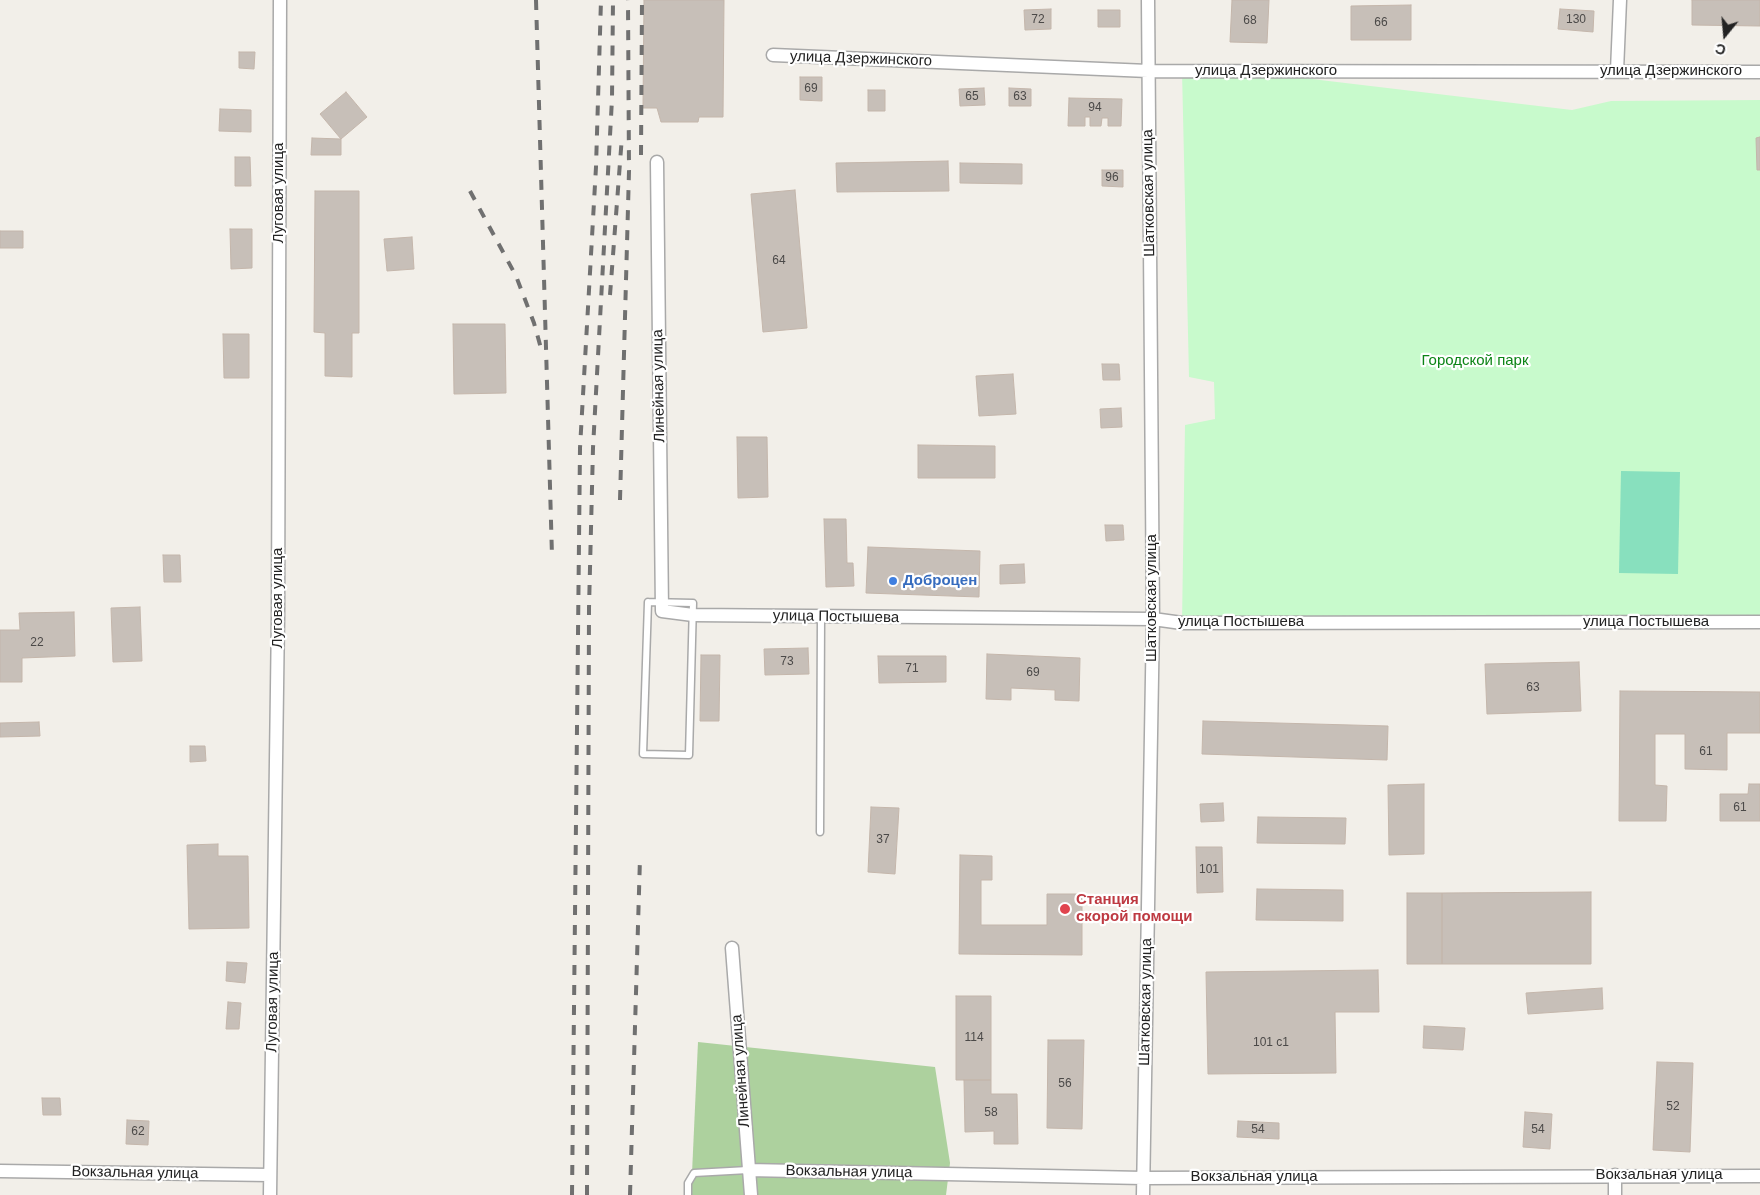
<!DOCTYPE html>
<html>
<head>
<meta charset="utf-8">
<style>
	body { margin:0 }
	#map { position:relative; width:1760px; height:1195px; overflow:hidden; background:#f2efe9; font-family:Helvetica,sans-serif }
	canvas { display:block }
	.north { position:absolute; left:1700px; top:10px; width:50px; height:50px; -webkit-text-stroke:4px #fff; paint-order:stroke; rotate:197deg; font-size:14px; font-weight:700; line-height:20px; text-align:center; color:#222 }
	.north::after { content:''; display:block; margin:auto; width:18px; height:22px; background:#222; clip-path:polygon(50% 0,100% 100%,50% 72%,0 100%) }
</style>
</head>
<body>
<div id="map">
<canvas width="1760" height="1195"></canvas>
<div class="north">С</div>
</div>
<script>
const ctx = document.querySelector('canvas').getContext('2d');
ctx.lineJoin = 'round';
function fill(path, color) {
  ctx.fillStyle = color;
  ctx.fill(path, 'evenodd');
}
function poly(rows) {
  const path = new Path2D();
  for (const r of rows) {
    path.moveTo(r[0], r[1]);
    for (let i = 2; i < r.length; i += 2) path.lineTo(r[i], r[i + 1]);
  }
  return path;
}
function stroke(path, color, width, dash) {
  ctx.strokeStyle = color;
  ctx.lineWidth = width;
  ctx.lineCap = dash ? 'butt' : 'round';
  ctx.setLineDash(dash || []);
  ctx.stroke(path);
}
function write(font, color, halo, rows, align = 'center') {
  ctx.font = font + ' Helvetica,sans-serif';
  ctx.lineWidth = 4.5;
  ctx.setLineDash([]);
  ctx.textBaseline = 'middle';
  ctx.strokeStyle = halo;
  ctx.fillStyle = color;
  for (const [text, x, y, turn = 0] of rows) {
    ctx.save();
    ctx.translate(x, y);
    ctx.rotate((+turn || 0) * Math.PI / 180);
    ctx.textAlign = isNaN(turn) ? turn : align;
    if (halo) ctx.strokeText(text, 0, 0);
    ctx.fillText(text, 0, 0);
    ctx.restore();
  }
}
const forest = poly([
	[698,1042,935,1067,950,1163,946,1195,691,1195]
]);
const park = poly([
	[1182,71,1253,72,1572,110,1611,101,1760,100,1760,622,1182,623,1185,425,1215,419,1214,382,1189,377]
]);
const pitch = poly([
	[1621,471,1680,472,1678,574,1619,573]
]);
const building = poly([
	[644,0,724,0,723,117,699,117,698,122,661,122,657,108,643,108,644,0],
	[1232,0,1269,0,1267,43,1230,42,1232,0],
	[1692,0,1760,0,1760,26,1692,25,1692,0],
	[1411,5,1411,40,1351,40,1351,6,1411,5],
	[1051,9,1051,29,1025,30,1024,10,1051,9],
	[1560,9,1594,11,1593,32,1558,29,1560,9],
	[1098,10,1120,10,1120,27,1098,27,1098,10],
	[239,52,255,52,254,69,239,68,239,52],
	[800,77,822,77,822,101,800,100,800,77],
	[984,88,985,105,960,106,959,89,984,88],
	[1009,88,1031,89,1031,106,1009,106,1009,88],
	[868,90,885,90,885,111,868,111,868,90],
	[346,92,367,117,341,139,320,114,346,92],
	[1069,98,1122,99,1121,126,1108,126,1108,118,1102,118,1101,126,1090,126,1090,117,1085,117,1085,126,1068,126,1069,98],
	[220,109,251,110,251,132,219,131,220,109],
	[1760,137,1760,170,1757,170,1756,138,1760,137],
	[312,138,341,139,341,155,311,155,312,138],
	[235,157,250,157,251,186,235,186,235,157],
	[948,161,949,191,837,192,836,163,948,161],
	[960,163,1022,164,1022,184,960,183,960,163],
	[1102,170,1123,170,1123,187,1102,186,1102,170],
	[795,190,807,328,763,332,751,194,795,190],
	[315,191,359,191,359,333,352,333,352,377,325,376,325,333,314,332,315,191],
	[230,229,252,229,252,268,231,269,230,229],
	[0,231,23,231,23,248,0,248,0,231],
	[412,237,414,269,387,271,384,239,412,237],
	[453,324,505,324,506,393,454,394,453,324],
	[223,334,249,334,249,378,224,378,223,334],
	[1102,364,1119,364,1120,380,1103,380,1102,364],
	[1013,374,1016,414,979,416,976,376,1013,374],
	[1121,408,1122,427,1101,428,1100,409,1121,408],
	[737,437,767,437,768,497,738,498,737,437],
	[918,445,995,446,995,478,918,478,918,445],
	[824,519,846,519,847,563,853,563,854,586,826,587,824,519],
	[1105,525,1123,525,1124,540,1106,541,1105,525],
	[868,547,980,551,979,597,866,593,868,547],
	[163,555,180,555,181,582,164,582,163,555],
	[1024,564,1025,583,1000,584,1000,565,1024,564],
	[140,607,142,661,113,662,111,608,140,607],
	[74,612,75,656,22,658,22,682,0,682,0,630,20,630,19,613,74,612],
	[808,648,809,674,765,675,764,649,808,648],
	[987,654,1080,658,1079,701,1055,700,1055,690,1011,688,1011,700,986,699,987,654],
	[701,655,720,655,719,721,700,721,701,655],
	[878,656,946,656,946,682,879,683,878,656],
	[1579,662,1581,711,1487,714,1485,664,1579,662],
	[1620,691,1760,692,1760,733,1727,733,1727,770,1685,769,1685,734,1655,734,1655,785,1667,786,1666,821,1619,821,1620,691],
	[1203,721,1388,726,1387,760,1202,754,1203,721],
	[39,722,40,736,0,737,0,723,39,722],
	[190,746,205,746,206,761,190,762,190,746],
	[1424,784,1424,854,1389,855,1388,785,1424,784],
	[1749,784,1760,784,1760,821,1720,821,1720,794,1748,794,1749,784],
	[1223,803,1224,821,1201,822,1200,804,1223,803],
	[871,807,899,808,895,874,868,872,871,807],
	[1258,817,1346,818,1345,844,1257,843,1258,817],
	[218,844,218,856,248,856,249,928,189,929,187,845,218,844],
	[1196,847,1222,847,1223,892,1197,893,1196,847],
	[960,855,992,856,992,880,981,880,981,925,1047,925,1047,894,1082,894,1082,955,959,954,960,855],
	[1257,889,1343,890,1343,921,1256,920,1257,889],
	[1591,892,1591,964,1442,964,1442,893,1591,892],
	[1407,893,1442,893,1442,964,1407,964,1407,893],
	[227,962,247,963,245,983,226,981,227,962],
	[1378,970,1379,1012,1335,1012,1336,1073,1208,1074,1206,972,1378,970],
	[1602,988,1603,1009,1528,1014,1526,993,1602,988],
	[956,996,991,996,991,1080,956,1080,956,996],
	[228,1002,241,1003,239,1029,226,1029,228,1002],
	[1424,1026,1465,1028,1463,1050,1423,1048,1424,1026],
	[1048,1040,1084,1040,1082,1129,1047,1128,1048,1040],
	[1657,1062,1693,1063,1690,1152,1653,1150,1657,1062],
	[964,1080,991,1080,991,1094,1017,1094,1018,1144,994,1144,994,1131,965,1132,964,1080],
	[42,1098,60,1098,61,1115,43,1115,42,1098],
	[1525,1112,1552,1114,1550,1149,1523,1147,1525,1112],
	[127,1120,149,1121,148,1145,126,1144,127,1120],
	[1238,1121,1279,1123,1279,1139,1237,1137,1238,1121]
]);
const lane = poly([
	[648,602,693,603,689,755,643,754,648,602],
	[820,832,821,618],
	[688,1195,688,1183,694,1173,748,1170]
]);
const street = poly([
	[773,55,1148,71,1760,72],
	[1617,71,1620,0],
	[657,162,662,611,693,615,1153,619,1182,623,1760,622],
	[732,948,751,1195],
	[748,1170,1143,1178,1760,1176],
	[0,1171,270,1175],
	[1615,1175,1615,1195],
	[270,1195,278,616,280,0],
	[1143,1195,1153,619,1148,0]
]);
const rail = poly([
	[536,0,552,556],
	[641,155,642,0],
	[470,191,516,276,534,323,542,352],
	[610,295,622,136],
	[620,500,629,171,628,0],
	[572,1195,580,448,596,167,601,0],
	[587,1195,589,608,593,448,612,99,613,0],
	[630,1195,640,858]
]);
const markers = [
	[893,581,5,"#3f7fe0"],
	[1065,909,6,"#e0444e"]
];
const numberNames = [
	["72",1038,20],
	["130",1576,20],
	["68",1250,21],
	["66",1381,23],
	["69",811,89],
	["65",972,97],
	["63",1020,97],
	["94",1095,108],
	["96",1112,178],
	["64",779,261],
	["22",37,643],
	["73",787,662],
	["71",912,669],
	["69",1033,673],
	["63",1533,688],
	["61",1706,752],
	["61",1740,808],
	["37",883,840],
	["101",1209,870],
	["114",974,1038],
	["101 с1",1271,1043],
	["56",1065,1084],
	["52",1673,1107],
	["58",991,1113],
	["54",1258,1130],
	["54",1538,1130],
	["62",138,1132]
];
const streetNames = [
	["улица Дзержинского",861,59,2],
	["улица Дзержинского",1266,71],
	["улица Дзержинского",1671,71],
	["Луговая улица",279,193,-90],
	["Шатковская улица",1149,193,-91],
	["Линейная улица",659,386,-91],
	["Луговая улица",278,598,-90],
	["Шатковская улица",1152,598,-90],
	["улица Постышева",836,617,1],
	["улица Постышева",1241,622],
	["улица Постышева",1646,622],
	["Луговая улица",273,1002,-89],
	["Шатковская улица",1146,1002,-89],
	["Линейная улица",741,1071,-94],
	["Вокзальная улица",849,1172,1],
	["Вокзальная улица",135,1173,1],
	["Вокзальная улица",1659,1175],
	["Вокзальная улица",1254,1177]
];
const parkNames = [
	["Городской парк",1475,361]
];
const shopNames = [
	["Доброцен",903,581]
];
const healthNames = [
	["Станция",1076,900],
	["скорой помощи",1076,917]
];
fill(forest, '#add19e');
fill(park, '#c8facc');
fill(pitch, '#88e0be');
fill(building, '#c7bfb8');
stroke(building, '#c4b6ab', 1);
stroke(lane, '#a9a9a9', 9);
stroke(street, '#a9a9a9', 15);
stroke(lane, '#fff', 6);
stroke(street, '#fff', 12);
stroke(rail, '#707070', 4, [10, 10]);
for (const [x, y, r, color] of markers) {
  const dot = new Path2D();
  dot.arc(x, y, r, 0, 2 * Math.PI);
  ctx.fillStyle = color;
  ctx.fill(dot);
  stroke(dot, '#fff', 2);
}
write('12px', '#4b4948', null, numberNames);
write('15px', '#222', '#fff', streetNames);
write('15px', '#0c8416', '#fff', parkNames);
write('bold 15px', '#366cbe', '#fff', shopNames, 'left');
write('bold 15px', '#be3a42', '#fff', healthNames, 'left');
</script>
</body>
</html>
